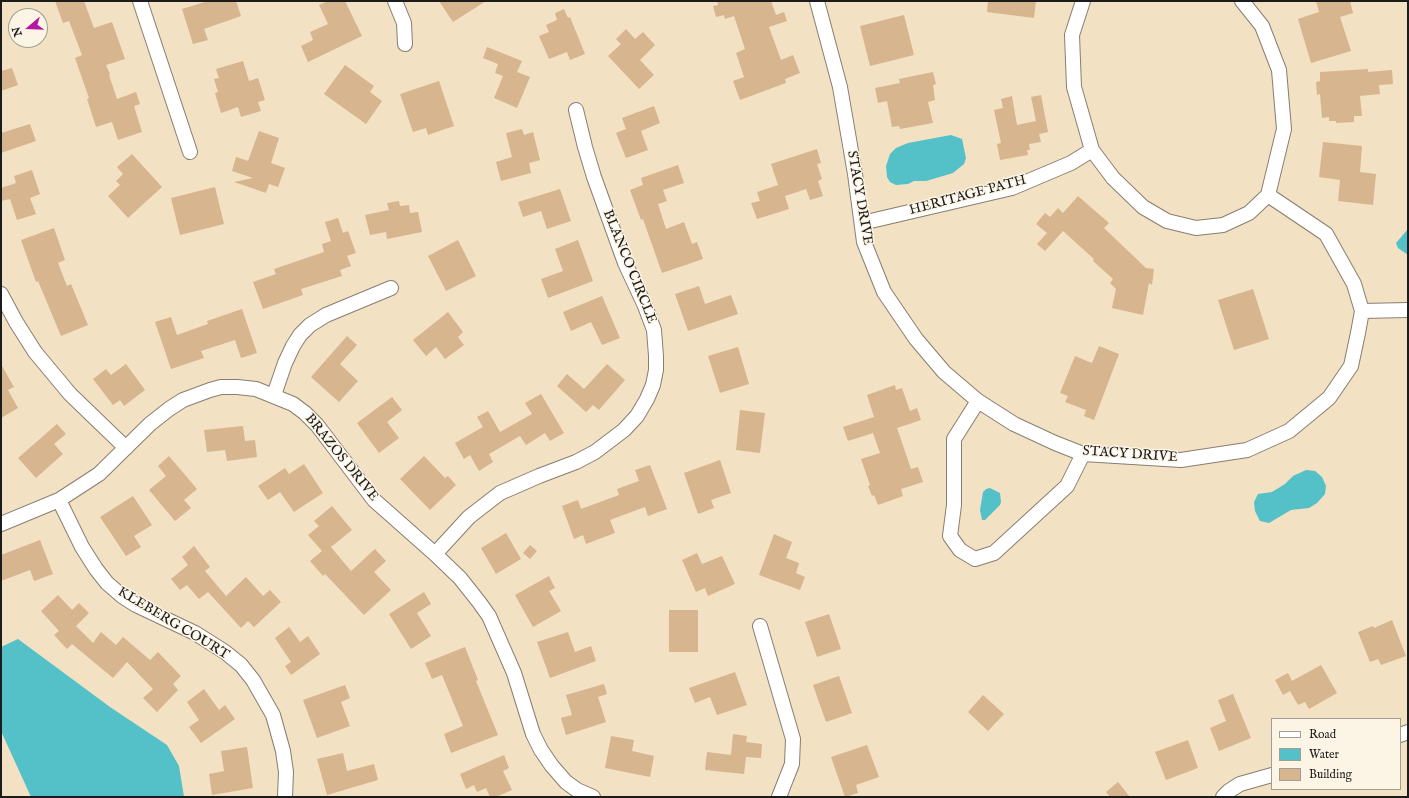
<!DOCTYPE html>
<html>
<head>
<meta charset="utf-8">
<style>
	body { margin:0 }
	#map { position:relative; width:1409px; height:798px; overflow:hidden; background:#f3e1c3; font-family:"IM FELL English",serif }
	canvas { display:block }
	.frame { position:absolute; inset:0; border:2px solid #1c1c1c; pointer-events:none }
	.legend { position:absolute; left:1271px; top:718px; width:130px; height:72px; box-sizing:border-box; background:#fcf5e5; border:1px solid #a29e95; margin:0; padding:5px 7px; list-style:none; font-size:12px; color:#1c1c1c }
	.legend li { display:flex; align-items:center; gap:8px; height:20px }
	.legend b { width:20px; border:1px solid #a29e95 }
	.north { position:absolute; left:8px; top:8px; width:40px; height:40px; box-sizing:border-box; background:#fcf5e5; border:1px solid #a29e95; border-radius:50%; rotate:251deg; font-size:11px; font-weight:700; line-height:16px; text-align:center; color:#1c1c1c }
	.north::after { content:''; display:block; margin:auto; width:14px; height:18px; background:#b5179e; clip-path:polygon(50% 0,100% 100%,50% 72%,0 100%) }
</style>
</head>
<body>
<div id="map">
<canvas width="1409" height="798"></canvas>
<div class="frame"></div>
<ul class="legend">
<li><b style="height:5px;background:#fff"></b>Road</li>
<li><b style="height:11px;background:#53c1c7"></b>Water</li>
<li><b style="height:11px;background:#d7b58e"></b>Building</li>
</ul>
<div class="north">N</div>
</div>
<script>
const ctx = document.querySelector('canvas').getContext('2d');
ctx.lineJoin = 'round';
function fill(path, color) {
  ctx.fillStyle = color;
  ctx.fill(path, 'evenodd');
}
function poly(rows) {
  const path = new Path2D();
  for (const r of rows) {
    path.moveTo(r[0], r[1]);
    for (let i = 2; i < r.length; i += 2) path.lineTo(r[i], r[i + 1]);
  }
  return path;
}
function stroke(path, color, width, dash) {
  ctx.strokeStyle = color;
  ctx.lineWidth = width;
  ctx.lineCap = dash ? 'butt' : 'round';
  ctx.setLineDash(dash || []);
  ctx.stroke(path);
}
function write(font, color, halo, rows, align = 'center') {
  ctx.font = font + ' "IM FELL English",serif';
  ctx.lineWidth = 3;
  ctx.setLineDash([]);
  ctx.textBaseline = 'middle';
  ctx.strokeStyle = halo;
  ctx.fillStyle = color;
  for (const [text, x, y, turn = 0] of rows) {
    ctx.save();
    ctx.translate(x, y);
    ctx.rotate((+turn || 0) * Math.PI / 180);
    ctx.textAlign = isNaN(turn) ? turn : align;
    if (halo) ctx.strokeText(text, 0, 0);
    ctx.fillText(text, 0, 0);
    ctx.restore();
  }
}
const water = poly([
	[951,135,962,139,966,158,964,164,953,173,926,181,914,181,908,184,896,185,890,182,887,177,886,166,890,154,896,148,908,143],
	[1408,229,1408,255,1398,248,1396,243],
	[1306,470,1315,471,1322,477,1326,486,1325,494,1317,503,1309,508,1291,510,1269,523,1260,521,1255,511,1254,502,1258,494,1272,492,1285,484,1293,476],
	[990,488,1000,493,1001,502,1000,505,985,520,982,520,980,510,983,492,986,489],
	[18,639,110,707,167,745,179,766,184,797,31,797,1,731,1,647]
]);
const building = poly([
	[55,1,84,1,94,28,112,22,125,59,106,65,110,74,109,75,117,99,136,92,140,104,134,106,142,132,118,140,112,122,96,127,87,99,89,98,75,58,82,55,69,21,63,23],
	[208,1,236,1,241,16,204,29,208,40,193,44,182,9],
	[328,1,345,1,362,36,308,62,301,46,313,40,310,32,328,24,319,5],
	[439,1,486,1,453,22],
	[717,1,771,1,776,15,784,12,787,21,769,27,781,60,793,55,800,73,785,79,786,83,740,100,733,81,744,77,736,53,745,49,734,16,725,19,724,15,716,17,713,6,718,5],
	[988,1,1036,1,1034,18,987,12],
	[1316,1,1350,1,1353,13,1340,17,1351,51,1311,63,1298,19,1319,12],
	[564,9,568,18,570,17,585,54,570,60,567,52,549,59,539,36,549,32,546,25,557,20,555,13],
	[904,15,914,55,870,66,860,26],
	[626,29,635,39,643,32,655,45,640,60,654,75,639,89,608,56,621,44,616,39],
	[487,47,522,61,517,72,530,77,517,108,494,98,503,76,495,73,498,64,483,58],
	[243,61,249,81,258,78,265,100,258,102,261,111,241,117,238,107,221,113,215,93,218,92,214,79,219,78,216,69],
	[345,65,374,86,370,92,382,101,366,124,324,94],
	[12,68,18,85,1,91,1,71],
	[1368,69,1368,72,1392,70,1393,84,1379,85,1380,94,1360,96,1362,116,1354,116,1354,122,1336,123,1336,121,1329,121,1329,117,1322,118,1320,94,1317,95,1316,82,1320,81,1320,72],
	[933,72,936,84,933,85,935,100,928,102,933,123,900,129,899,126,892,127,887,101,878,103,875,88,900,83,899,79],
	[439,81,454,126,428,135,426,128,413,132,400,94],
	[1041,95,1048,132,1039,134,1041,142,1029,144,1030,150,1027,150,1028,155,1000,160,997,144,1001,143,994,110,1003,108,1001,99,1012,96,1017,125,1036,121,1031,97],
	[654,106,660,123,641,131,648,150,626,158,616,133,626,129,622,118],
	[30,124,36,141,1,153,1,133],
	[522,129,524,135,533,132,540,160,529,163,531,173,501,181,496,162,512,157,506,133],
	[259,131,279,138,271,163,285,168,278,187,269,184,266,193,234,182,253,178,232,171,236,157,248,161],
	[1323,142,1362,146,1360,172,1376,174,1373,205,1338,201,1340,180,1319,177],
	[817,149,821,163,817,164,822,179,818,181,823,196,810,200,806,189,785,196,789,209,757,219,751,203,760,201,757,192,778,185,771,164],
	[132,154,162,187,128,218,108,196,120,185,116,181,123,174,117,167],
	[678,165,684,183,663,190,667,201,658,204,666,229,684,222,692,244,697,242,703,259,662,273,643,219,641,220,630,190,643,185,641,178],
	[32,170,40,194,30,198,36,214,17,220,10,199,1,201,1,188,16,183,14,176],
	[215,187,224,224,180,235,171,198],
	[560,189,571,221,547,229,541,211,523,217,518,202],
	[1078,196,1109,223,1104,228,1146,268,1154,269,1152,285,1149,283,1143,315,1112,308,1116,289,1110,283,1113,279,1093,261,1094,259,1063,231,1045,251,1037,244,1047,233,1036,224,1045,213,1050,217,1058,208,1063,213],
	[399,201,400,206,409,205,410,213,418,212,422,232,387,239,386,232,370,235,365,215,389,210,387,203],
	[338,218,343,233,348,231,356,253,347,256,351,266,340,270,342,276,301,289,303,295,263,309,253,282,276,274,274,269,324,252,322,244,331,241,325,222],
	[54,228,65,260,58,263,67,286,71,284,88,325,61,336,38,281,36,282,21,240],
	[458,240,476,276,446,291,428,256],
	[578,240,593,281,548,298,541,279,563,271,555,249],
	[699,286,705,304,731,295,738,314,688,331,675,294],
	[1253,289,1269,339,1234,350,1218,300],
	[602,296,620,338,602,345,591,322,571,331,563,312],
	[242,309,257,353,241,358,235,340,201,351,204,358,171,369,155,322,171,317,177,335,208,324,207,321],
	[448,312,463,332,458,337,464,345,445,359,436,347,426,356,413,340],
	[347,336,357,345,340,364,358,381,339,402,311,377],
	[1099,346,1119,354,1094,420,1084,416,1086,410,1065,402,1068,396,1060,393,1075,356,1092,363],
	[738,347,749,384,720,393,708,356],
	[1,364,14,387,8,390,18,408,1,418],
	[126,364,145,390,124,406,120,400,113,405,93,379,106,369,111,375],
	[607,364,625,380,599,410,593,405,586,412,557,386,567,374,584,389],
	[895,385,896,390,902,388,910,411,917,408,921,420,897,428,911,469,918,467,923,482,901,489,903,496,878,505,874,495,872,496,868,486,870,485,861,459,880,453,873,433,848,441,843,427,874,417,867,395],
	[541,394,564,433,550,441,545,433,526,445,520,436,489,454,493,462,479,471,470,455,464,459,455,443,483,427,477,417,488,411,500,432,532,414,525,403],
	[392,397,402,410,387,422,399,438,379,453,357,423],
	[740,410,765,413,760,453,736,450],
	[57,424,66,434,54,444,63,454,36,478,18,458],
	[243,426,245,441,255,440,257,457,227,461,225,450,207,452,204,430],
	[169,456,197,489,184,500,191,508,175,521,149,490,166,476,158,466],
	[424,456,445,478,448,476,456,485,430,510,400,479],
	[720,460,731,493,711,500,714,508,698,514,684,473],
	[304,464,323,493,294,512,280,492,268,500,258,486,285,468,289,474],
	[650,465,667,509,648,516,645,507,610,520,615,533,586,544,583,535,574,539,562,506,578,500,581,509,619,495,617,489,639,481,635,470],
	[133,496,152,525,134,536,141,547,126,556,100,517],
	[332,506,352,530,331,547,351,571,375,549,386,561,374,572,391,590,364,615,325,574,323,576,310,561,322,551,308,535,319,526,314,521],
	[506,533,521,559,496,574,481,548],
	[774,534,792,542,786,558,799,563,796,573,805,577,800,590,759,575],
	[40,540,53,574,34,581,30,570,1,581,1,555],
	[530,545,537,551,530,559,523,553],
	[194,546,210,567,205,571,226,596,246,577,263,596,270,590,281,602,254,627,248,621,241,628,208,592,199,599,187,585,180,590,171,579,188,565,182,557],
	[697,553,702,564,722,556,735,584,708,596,705,588,696,592,682,560],
	[549,576,555,588,549,591,561,611,533,627,515,595],
	[424,592,431,604,417,613,431,636,411,649,389,614],
	[58,595,72,610,79,603,89,613,76,626,93,643,101,632,116,645,123,637,150,660,158,652,181,676,173,684,178,690,157,712,143,698,153,689,127,662,113,678,72,644,67,649,54,635,59,631,41,611],
	[669,610,698,610,698,652,669,652],
	[829,614,841,649,817,657,805,622],
	[1392,620,1406,656,1381,665,1378,659,1370,662,1358,632,1373,626,1374,628],
	[289,627,300,642,308,636,320,654,291,675,285,666,291,662,275,638],
	[568,632,575,652,591,646,596,661,550,678,537,642],
	[465,647,478,680,476,681,498,735,451,753,444,734,463,726,442,675,432,679,425,663],
	[1321,665,1337,693,1309,709,1305,702,1298,705,1290,691,1283,695,1275,680,1288,673,1292,681],
	[735,672,747,705,717,715,710,697,695,703,689,688],
	[839,676,852,713,826,722,813,685],
	[604,684,607,694,598,697,606,722,566,735,561,718,572,715,566,695],
	[345,685,350,698,341,702,350,726,317,738,303,700],
	[204,689,219,710,225,705,235,719,201,743,189,727,199,720,187,702],
	[1233,694,1251,738,1219,751,1210,728,1226,721,1218,700],
	[983,695,1004,714,988,731,968,712],
	[733,734,747,736,746,742,762,744,761,758,746,757,744,774,705,770,707,752,731,755],
	[611,736,634,740,632,751,654,756,650,777,605,768],
	[1188,740,1198,768,1166,780,1155,752],
	[867,745,879,777,856,785,858,793,845,797,831,757],
	[247,747,253,788,212,795,209,774,224,771,221,751],
	[343,753,347,771,374,764,378,780,327,795,317,759],
	[504,755,509,768,503,771,512,790,496,797,490,797,486,788,477,792,474,785,466,789,460,774],
	[1118,782,1130,797,1110,797,1106,792]
]);
const minor = poly([
	[140,1,190,152],
	[395,1,404,23,405,44],
	[817,1,840,87,855,174,864,242,884,292,916,339,944,372,978,401,1014,424,1055,443,1083,454,1181,460,1247,450,1289,431,1329,398,1351,366,1358,333,1362,311,1354,284,1326,234,1268,195],
	[1083,1,1072,35,1074,87,1092,150,1113,178,1143,207,1167,221,1196,228,1223,225,1249,213,1268,195,1284,129,1279,70,1262,26,1242,1],
	[862,223,1012,188,1071,163,1092,150],
	[1,294,16,322,35,352,70,394,126,448],
	[1362,311,1408,310],
	[274,395,285,363,293,346,300,335,310,325,326,315,391,288],
	[978,401,954,439,954,505,950,536,960,550,975,559,994,553,1067,486,1083,454],
	[59,500,82,547,96,569,107,583,122,596,136,605,195,633,225,652,241,665,253,680,273,715,283,751,286,772,285,797],
	[1,524,59,500,99,474,150,424,169,409,183,400,210,390,221,387,237,387,256,389,293,404,305,413,317,425,374,500,435,554,460,578,479,602,489,616,514,673,533,734,541,750,552,766,566,782,577,790,593,797],
	[435,554,469,517,500,493,539,476,576,462,595,452,624,430,637,416,647,399,653,385,656,370,656,356,654,330,645,306,625,263,594,177,585,147,576,110],
	[760,626,793,739,792,764,779,797],
	[1400,735,1408,732],
	[1223,797,1229,791,1240,784,1272,775]
]);
const streetNames = [
	["HERITAGE PATH",968,196,-15],
	["STACY DRIVE",859,198,80],
	["BLANCO CIRCLE",629,267,68],
	["STACY DRIVE",1130,455,4],
	["BRAZOS DRIVE",341,458,51],
	["KLEBERG COURT",173,624,31]
];
fill(water, '#53c1c7');
fill(building, '#d7b58e');
stroke(minor, '#887e70', 16);
stroke(minor, '#fff', 14);
write('14px', '#1c1c1c', '#fcf5e5', streetNames);
</script>
</body>
</html>
